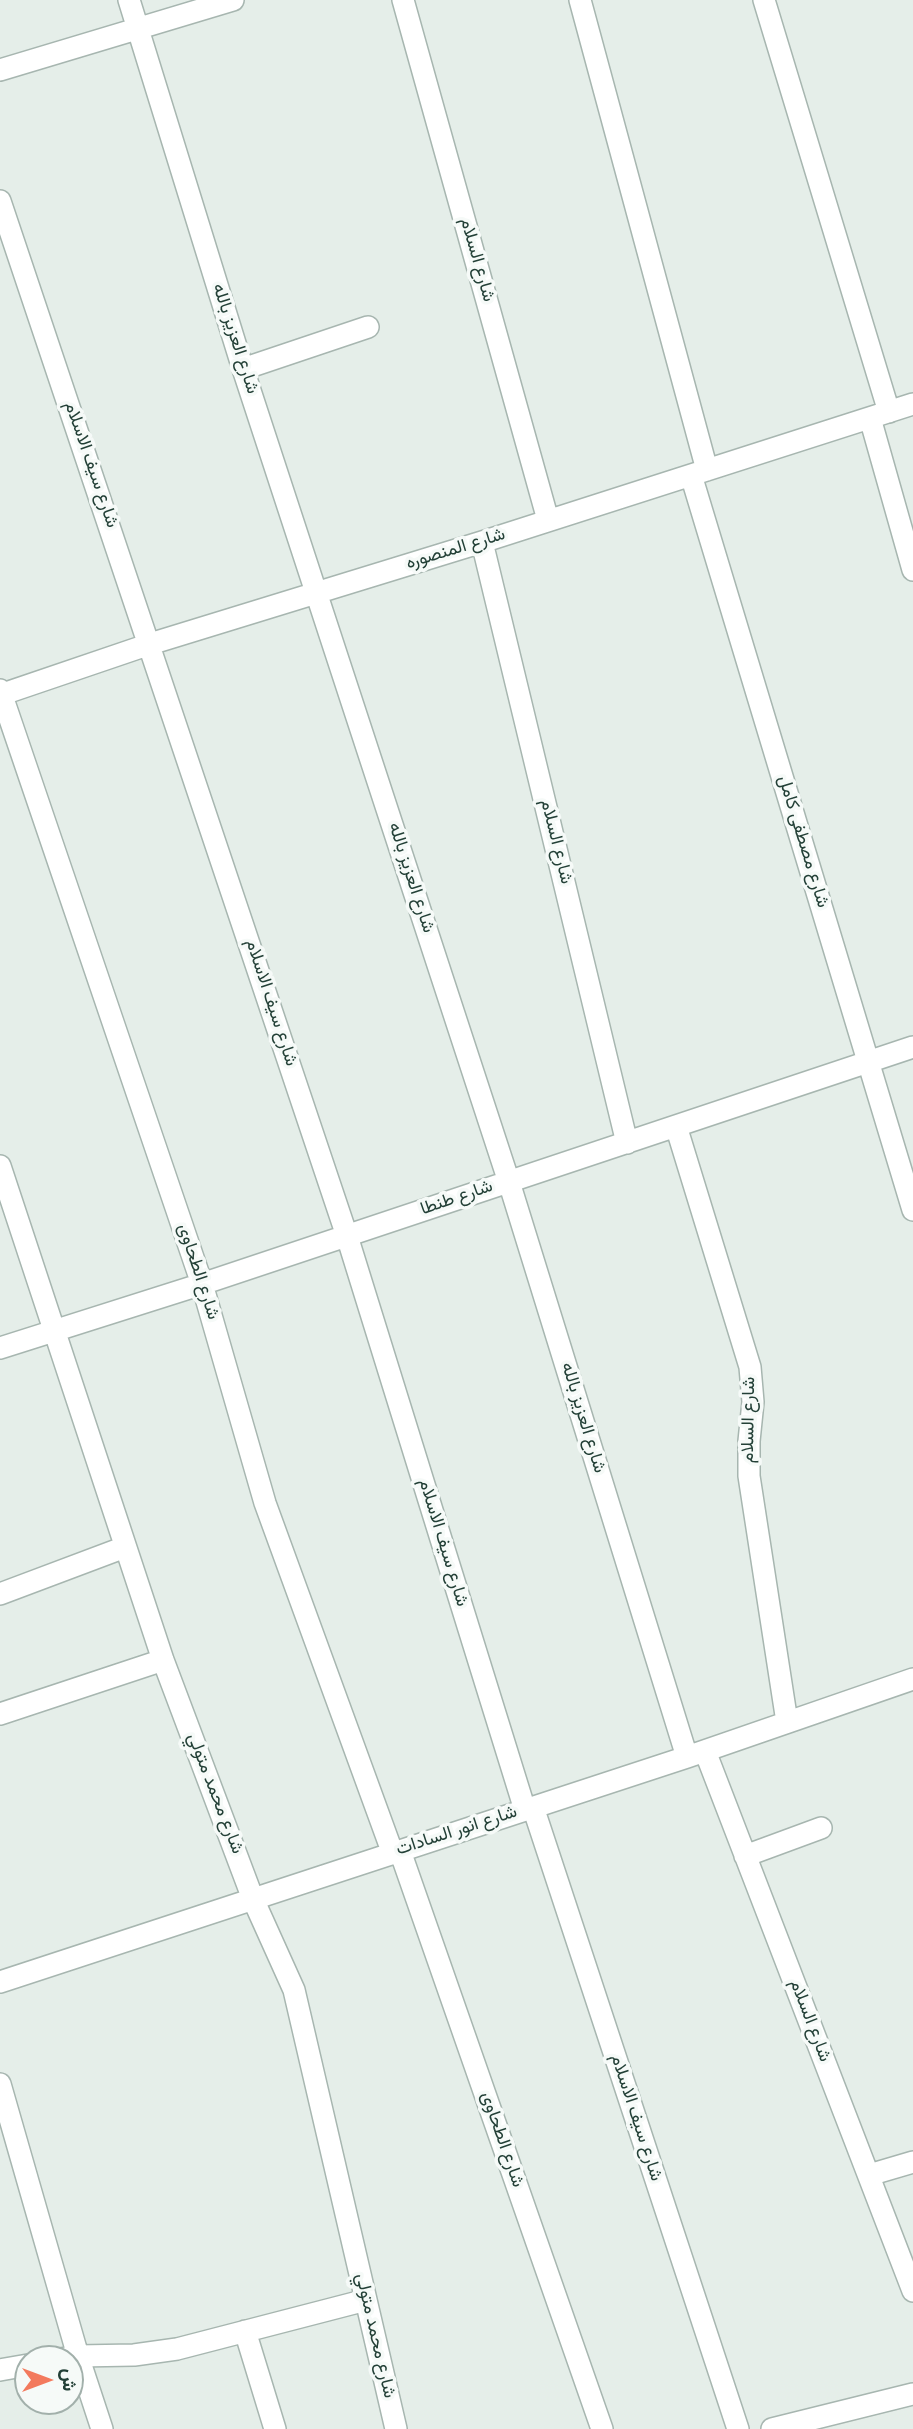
<!DOCTYPE html>
<html>
<head>
<meta charset="utf-8">
<style>
	body { margin:0 }
	#map { position:relative; width:913px; height:2429px; overflow:hidden; background:#e5eee9; font-family:Overpass,Vazirmatn,sans-serif }
	canvas { display:block }
	.north { position:absolute; left:14px; top:2345px; width:70px; height:70px; box-sizing:border-box; background:#f6faf8; border:2px solid #a2b0ab; border-radius:50%; rotate:90deg; font-size:19px; font-weight:700; line-height:28px; text-align:center; color:#234037 }
	.north::after { content:''; display:block; margin:auto; width:24px; height:32px; background:#f37a5e; clip-path:polygon(50% 0,100% 100%,50% 72%,0 100%) }
</style>
</head>
<body>
<div id="map">
<canvas width="913" height="2429"></canvas>
<div class="north">ش</div>
</div>
<script>
const ctx = document.querySelector('canvas').getContext('2d');
ctx.lineJoin = 'round';
function poly(rows) {
  const path = new Path2D();
  for (const r of rows) {
    path.moveTo(r[0], r[1]);
    for (let i = 2; i < r.length; i += 2) path.lineTo(r[i], r[i + 1]);
  }
  return path;
}
function stroke(path, color, width, dash) {
  ctx.strokeStyle = color;
  ctx.lineWidth = width;
  ctx.lineCap = dash ? 'butt' : 'round';
  ctx.setLineDash(dash || []);
  ctx.stroke(path);
}
function write(font, color, halo, rows, align = 'center') {
  ctx.font = font + ' Overpass,Vazirmatn,sans-serif';
  ctx.lineWidth = 7;
  ctx.setLineDash([]);
  ctx.textBaseline = 'middle';
  ctx.strokeStyle = halo;
  ctx.fillStyle = color;
  for (const [text, x, y, turn = 0] of rows) {
    ctx.save();
    ctx.translate(x, y);
    ctx.rotate((+turn || 0) * Math.PI / 180);
    ctx.textAlign = isNaN(turn) ? turn : align;
    if (halo) ctx.strokeText(text, 0, 0);
    ctx.fillText(text, 0, 0);
    ctx.restore();
  }
}
const minor = poly([
	[129,0,243,369,509,1182,687,1757],
	[403,0,548,520],
	[580,0,707,470],
	[764,0,889,412],
	[0,70,233,0],
	[0,201,347,1236,525,1810],
	[243,369,368,327],
	[870,418,913,570],
	[691,475,913,1210],
	[482,542,627,1143],
	[0,690,202,1284,265,1503,393,1854],
	[0,695,150,644,482,542,913,404],
	[676,1126,750,1367,753,1402,749,1441,749,1476,787,1722],
	[0,1166,163,1660,253,1899,294,1990,396,2429],
	[0,1348,202,1284,913,1047],
	[0,1594,125,1547],
	[0,1714,163,1660],
	[705,1751,913,2291],
	[533,1807,738,2429],
	[400,1851,602,2429],
	[745,1856,821,1828],
	[0,1982,687,1757,913,1679],
	[0,2084,78,2356,102,2429],
	[869,2175,913,2162],
	[245,2331,275,2429],
	[60,2359,78,2356,134,2355,177,2349,366,2300],
	[0,2370,28,2365],
	[772,2429,913,2394]
]);
const streetNames = [
	["شارع السلام",476,260,74],
	["شارع العزيز بالله",234,339,72],
	["شارع سيف الاسلام",90,465,71],
	["شارع المنصوره",456,550,-17],
	["شارع السلام",555,842,76],
	["شارع مصطفى كامل",802,842,73],
	["شارع العزيز بالله",410,878,72],
	["شارع سيف الاسلام",270,1003,72],
	["شارع طنطا",457,1199,-19],
	["شارع الطحاوى",197,1272,72],
	["شارع العزيز بالله",582,1418,73],
	["شارع السلام",750,1420,-89],
	["شارع سيف الاسلام",442,1543,73],
	["شارع محمد متولي",214,1794,69],
	["شارع انور السادات",457,1832,-18],
	["شارع السلام",809,2021,69],
	["شارع سيف الاسلام",635,2118,72],
	["شارع الطحاوى",501,2140,71],
	["شارع محمد متولي",374,2336,77]
];
stroke(minor, '#a7b6b0', 24);
stroke(minor, '#fff', 21);
write('18px', '#234037', '#f6faf8', streetNames);
</script>
</body>
</html>
